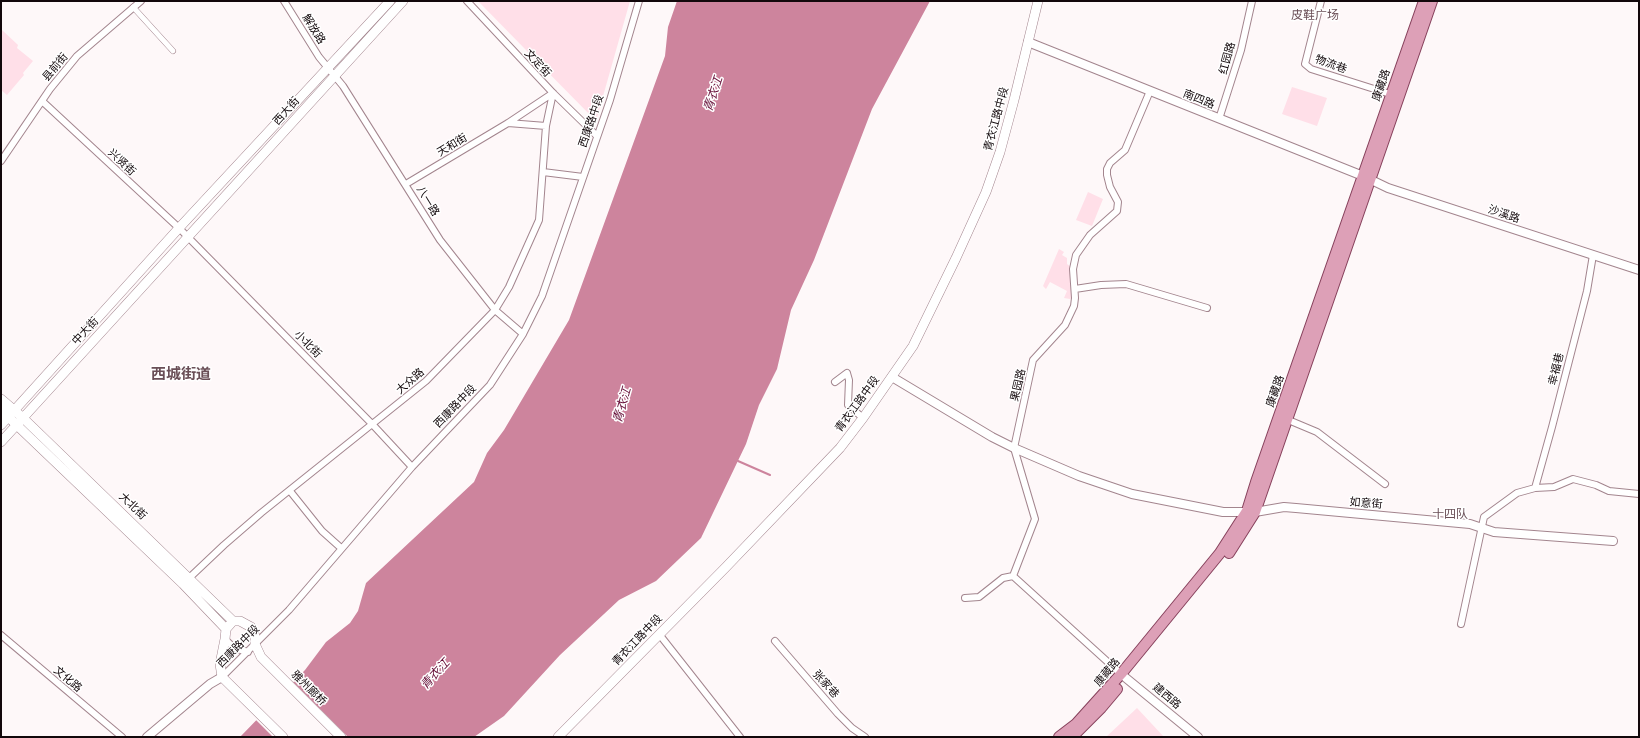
<!DOCTYPE html>
<html>
<head>
<meta charset="utf-8">
<style>
	body { margin:0 }
	#map { position:relative; width:1640px; height:738px; overflow:hidden; background:#fef8f9; font-family:Ubuntu,sans-serif }
	canvas { display:block }
	.frame { position:absolute; inset:0; border:2px solid #12080b; pointer-events:none }
</style>
</head>
<body>
<div id="map">
<canvas width="1640" height="738"></canvas>
<div class="frame"></div>
</div>
<script>
const ctx = document.querySelector('canvas').getContext('2d');
ctx.lineJoin = 'round';
function fill(path, color) {
  ctx.fillStyle = color;
  ctx.fill(path, 'evenodd');
}
function poly(rows) {
  const path = new Path2D();
  for (const r of rows) {
    path.moveTo(r[0], r[1]);
    for (let i = 2; i < r.length; i += 2) path.lineTo(r[i], r[i + 1]);
  }
  return path;
}
function stroke(path, color, width, dash) {
  ctx.strokeStyle = color;
  ctx.lineWidth = width;
  ctx.lineCap = dash ? 'butt' : 'round';
  ctx.setLineDash(dash || []);
  ctx.stroke(path);
}
function write(font, color, halo, rows, align = 'center') {
  ctx.font = font + ' Ubuntu,"Noto Sans SC",sans-serif';
  ctx.lineWidth = 3;
  ctx.setLineDash([]);
  ctx.textBaseline = 'middle';
  ctx.strokeStyle = halo;
  ctx.fillStyle = color;
  for (const [text, x, y, turn = 0] of rows) {
    ctx.save();
    ctx.translate(x, y);
    ctx.rotate((+turn || 0) * Math.PI / 180);
    ctx.textAlign = isNaN(turn) ? turn : align;
    if (halo) ctx.strokeText(text, 0, 0);
    ctx.fillText(text, 0, 0);
    ctx.restore();
  }
}
const green = poly([
	[478,1,630,1,596,121,525,49],
	[1,29,18,45,17,48,33,61,23,73,24,75,7,95,1,90],
	[1292,87,1327,98,1317,126,1282,114],
	[1088,192,1103,199,1092,226,1076,220],
	[1059,249,1064,252,1062,255,1067,258,1067,264,1071,267,1073,297,1070,299,1064,298,1067,291,1050,282,1046,289,1043,286],
	[1137,708,1164,737,1106,737]
]);
const water = poly([
	[677,1,930,1,872,109,814,260,791,310,777,369,759,405,746,444,701,538,656,581,619,600,604,614,560,655,504,716,474,737,240,737,305,670,326,642,350,623,358,611,366,583,474,482,487,453,504,430,569,320,665,56,668,27]
]);
const pier = poly([
	[292,681,348,737,273,737,255,719]
]);
const stream = poly([
	[738,461,770,475]
]);
const pedestrian = poly([
	[133,7,173,51]
]);
const minor = poly([
	[284,1,319,57,343,86,440,240,495,310,523,334],
	[467,1,553,93,597,136],
	[1321,1,1305,64,1311,69,1390,94],
	[42,101,179,228,373,425,412,467],
	[1219,119,1241,50,1252,1],
	[508,123,546,126],
	[1,161,50,89,77,56,141,1],
	[543,172,583,177],
	[406,184,508,123,553,93],
	[1075,289,1101,285,1126,284,1207,308],
	[835,382,847,373,849,380,848,405,863,418],
	[1286,419,1317,432,1385,484],
	[1535,488,1552,427,1587,291,1593,255],
	[290,491,322,531,341,548],
	[1013,576,1035,519,1014,448,1033,360,1065,325,1074,306,1075,298,1073,269,1076,255,1090,235,1117,211,1118,202,1110,187,1107,175,1107,169,1110,163,1125,150,1150,91],
	[1013,576,1121,674],
	[187,580,224,545,261,513,426,381,495,310,509,287,539,220,546,126,553,93],
	[965,598,979,597,1003,578,1013,576],
	[1461,624,1484,517,1517,493,1535,488,1554,487,1573,479,1596,485,1609,491,1639,494],
	[659,634,740,737],
	[1,635,122,737],
	[225,639,234,648,248,652],
	[775,641,838,714,852,728,865,737],
	[222,677,289,610,412,467,490,385,523,334,542,296,610,100,639,1]
]);
const tertiary = poly([
	[1028,42,1363,176,1388,188,1639,270],
	[892,377,992,437,1014,448,1079,476,1132,494,1223,512,1255,512,1284,507,1296,508,1470,524,1494,532,1613,541],
	[1121,674,1198,737],
	[147,737,210,684,222,677]
]);
const secondary = poly([
	[1,399,22,417,233,621],
	[1,410,183,584,226,629],
	[1,425,179,228,390,1],
	[1,442,403,1],
	[283,737,222,677,220,664,225,639,226,629,233,621,240,621,251,627,255,636,255,644,261,657,341,737],
	[558,737,726,567,840,448,863,418,913,346,956,258,986,192,1000,152,1014,100,1038,1]
]);
const primary = poly([
	[1229,553,1255,512,1432,1],
	[1059,737,1076,724,1121,674,1220,553,1247,511,1256,482,1424,1],
	[1072,737,1101,708,1117,689]
]);
const streetNames = [
	["解放路",314,29,58],
	["红园路",1227,58,-75],
	["文定街",538,63,47],
	["物流巷",1331,64,20],
	["县前街",55,67,-50],
	["康藏路",1381,85,-71],
	["南四路",1199,99,22],
	["西大街",286,111,-48],
	["青衣江路中段",996,119,-75],
	["西康路中段",591,121,-71],
	["天和街",452,145,-31],
	["兴贤街",122,162,43],
	["八一路",428,201,59],
	["沙溪路",1504,214,18],
	["中大街",85,331,-47],
	["小北街",308,344,45],
	["幸福巷",1556,369,-76],
	["大众路",410,381,-41],
	["果园路",1018,385,-77],
	["康藏路",1275,391,-71],
	["青衣江路中段",857,404,-54],
	["西康路中段",455,406,-46],
	["如意街",1366,503,5],
	["大北街",133,506,44],
	["青衣江路中段",637,640,-46],
	["西康路中段",238,646,-45],
	["康藏路",1107,672,-50],
	["文化路",68,679,40],
	["张家巷",826,684,48],
	["雅州廊桥",309,688,45],
	["建西路",1167,696,40]
];
const neighbourhoodNames = [
	["皮鞋广场",1315,15],
	["十四队",1450,514]
];
const waterNames = [
	["青衣江",713,94,-72],
	["青衣江",622,405,-74],
	["青衣江",435,674,-47]
];
const districtNames = [
	["西城街道",181,374]
];
fill(green, '#ffdfe8');
fill(water, '#cd849d');
fill(pier, '#fef8f9');
stroke(stream, '#cd849d', 2);
stroke(pedestrian, '#a3858e', 6);
stroke(minor, '#a3858e', 8);
stroke(tertiary, '#a3858e', 10);
stroke(secondary, '#a3858e', 10);
stroke(primary, '#87415c', 12);
stroke(pedestrian, '#fff', 5);
stroke(minor, '#fff', 6);
stroke(tertiary, '#fff', 8);
stroke(secondary, '#fff', 9);
stroke(primary, '#dda0b7', 10);
write('11px', '#12080b', '#fff', streetNames);
write('12px', '#6a4f57', '#fff', neighbourhoodNames);
write('italic 12px', '#640c36', '#fff', waterNames);
write('bold 15px', '#6a4f57', '#fff', districtNames);
</script>
</body>
</html>
